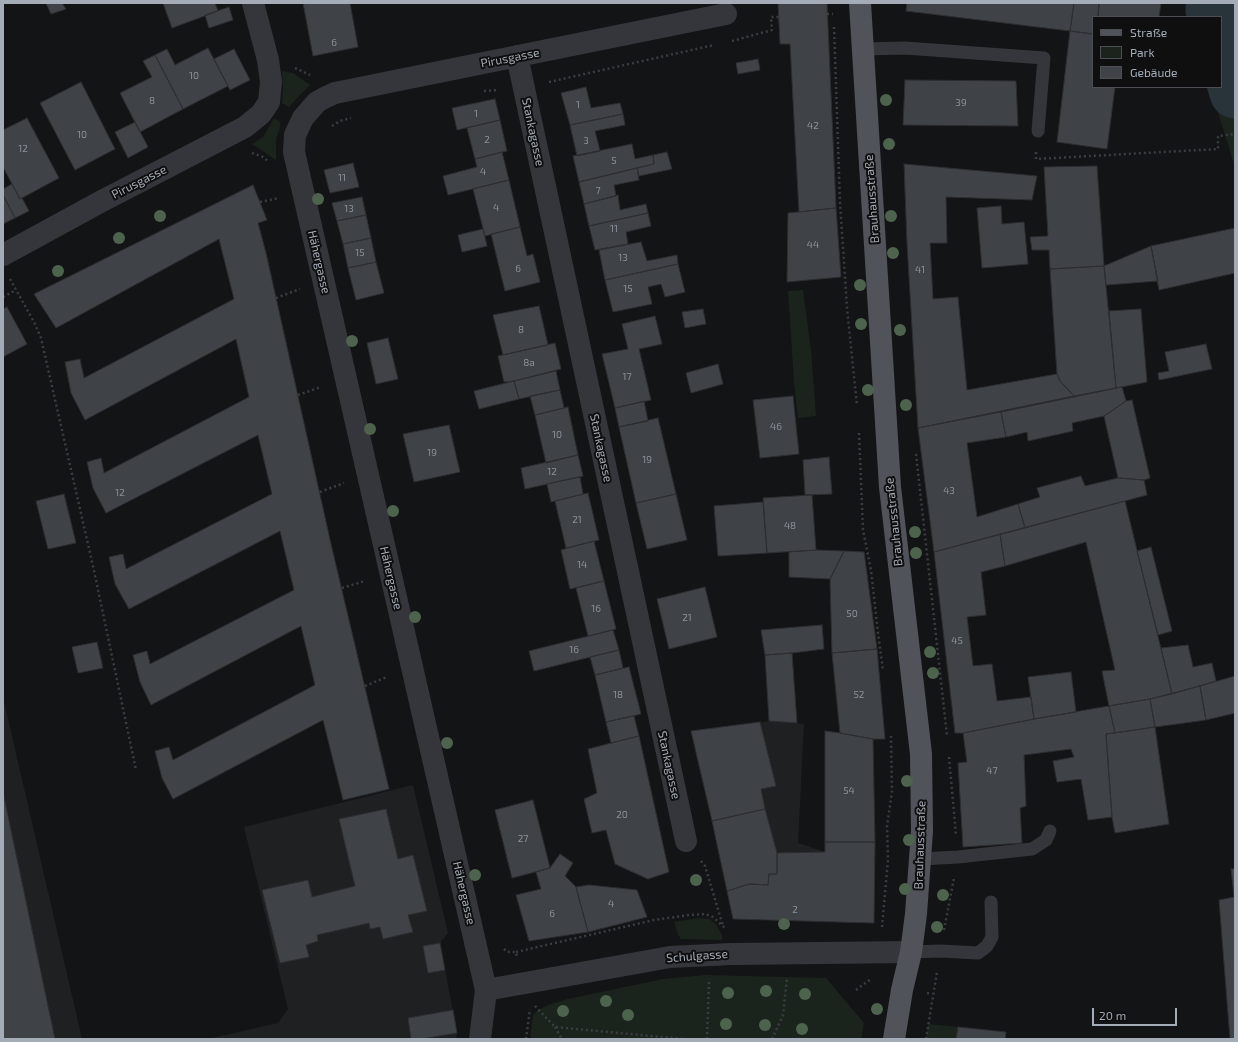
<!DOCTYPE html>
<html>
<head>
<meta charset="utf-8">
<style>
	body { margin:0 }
	#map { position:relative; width:1238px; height:1042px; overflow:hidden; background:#131415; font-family:"Exo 2",sans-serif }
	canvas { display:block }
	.frame { position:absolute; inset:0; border:4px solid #a4acb7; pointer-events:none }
	.legend { position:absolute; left:1092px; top:16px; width:130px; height:72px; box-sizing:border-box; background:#0f0f10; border:1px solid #4b4e53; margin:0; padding:5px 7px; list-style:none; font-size:12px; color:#a4acb7 }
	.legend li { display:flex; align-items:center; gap:8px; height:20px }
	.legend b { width:20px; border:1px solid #4b4e53 }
	.scale { position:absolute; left:1092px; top:1008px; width:85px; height:18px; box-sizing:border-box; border:2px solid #a4acb7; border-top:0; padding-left:5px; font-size:12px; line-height:14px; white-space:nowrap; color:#a4acb7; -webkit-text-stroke:3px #0f0f10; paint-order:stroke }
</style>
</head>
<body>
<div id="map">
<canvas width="1238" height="1042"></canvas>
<div class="frame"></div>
<ul class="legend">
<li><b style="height:5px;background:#50535a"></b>Straße</li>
<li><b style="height:11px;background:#1b241c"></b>Park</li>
<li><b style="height:11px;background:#3f4246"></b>Gebäude</li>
</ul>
<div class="scale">20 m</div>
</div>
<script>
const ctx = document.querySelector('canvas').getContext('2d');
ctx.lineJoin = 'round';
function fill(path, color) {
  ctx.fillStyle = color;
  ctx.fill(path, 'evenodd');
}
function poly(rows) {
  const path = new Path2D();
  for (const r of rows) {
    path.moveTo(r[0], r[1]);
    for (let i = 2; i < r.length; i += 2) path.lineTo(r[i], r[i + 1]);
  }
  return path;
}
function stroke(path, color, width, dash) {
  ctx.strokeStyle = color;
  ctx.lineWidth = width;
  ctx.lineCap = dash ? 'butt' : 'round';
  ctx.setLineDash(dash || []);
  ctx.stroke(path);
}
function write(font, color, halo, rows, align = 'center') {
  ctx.font = font + ' "Exo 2",sans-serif';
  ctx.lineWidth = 4;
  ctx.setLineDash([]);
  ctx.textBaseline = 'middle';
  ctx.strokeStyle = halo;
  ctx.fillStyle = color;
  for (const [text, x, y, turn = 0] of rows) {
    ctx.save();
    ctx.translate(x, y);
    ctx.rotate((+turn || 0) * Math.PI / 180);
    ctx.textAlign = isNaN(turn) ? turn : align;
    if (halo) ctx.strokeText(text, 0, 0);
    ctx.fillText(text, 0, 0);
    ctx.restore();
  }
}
const built = poly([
	[3,697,82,1039,3,1039],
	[769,721,804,724,798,843,825,852,825,842,875,842,874,923,733,919,713,826,736,726],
	[413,785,448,933,440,943,457,1033,456,1039,208,1039,278,1023,288,1009,244,827]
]);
const green = poly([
	[1192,3,1235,3,1235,167,1210,87,1221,87,1221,17,1191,17],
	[282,71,293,73,310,85,298,97,289,107,282,103,283,87],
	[276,119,280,122,280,127,276,140,276,160,252,144,263,137,273,120],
	[803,290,811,350,816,416,798,418,794,382,788,291],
	[699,918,709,919,716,924,722,935,722,940,681,939,678,935,674,922],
	[705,975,826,978,864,1023,861,1039,530,1039,533,1015,538,1010,548,1005,568,999,663,979],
	[928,1024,958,1027,956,1039,926,1039]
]);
const river = poly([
	[1213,17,1211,10,1216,3],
	[1221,44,1235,93]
]);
const building = poly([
	[46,3,62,3,66,9,51,14,46,3],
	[163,3,215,3,218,11,172,28,163,3],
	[303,3,350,3,358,47,313,56,303,3],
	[778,3,827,3,836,208,799,212,790,44,780,44,778,3],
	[907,3,1074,3,1070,31,906,11,907,3],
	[1074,3,1099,3,1098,17,1093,17,1093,34,1070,31,1074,3],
	[1099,3,1161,3,1159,17,1098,17,1099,3],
	[229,7,233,20,209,28,205,15,229,7],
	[1070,31,1093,34,1093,87,1115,87,1107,149,1057,142,1070,31],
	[208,48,228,86,183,109,155,55,167,49,175,65,208,48],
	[234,49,250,80,230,90,214,59,234,49],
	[155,55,183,109,140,132,120,93,152,77,143,61,155,55],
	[758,59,760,70,738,74,736,63,758,59],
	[905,80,1016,81,1018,126,903,125,905,80],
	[81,82,115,149,75,170,40,103,81,82],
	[586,87,591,108,620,103,623,114,570,125,561,93,586,87],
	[495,99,500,120,457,130,452,108,495,99],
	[623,114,625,125,595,131,600,151,577,156,570,125,623,114],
	[27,118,59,178,20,199,3,167,3,130,27,118],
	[500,120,507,151,475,159,467,128,500,120],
	[135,122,148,147,128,158,115,132,135,122],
	[632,144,635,159,653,155,654,164,579,182,573,156,632,144],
	[502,152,509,180,448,195,443,176,477,167,475,159,502,152],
	[667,152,672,169,639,176,637,168,654,164,653,155,667,152],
	[353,163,359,187,330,193,324,170,353,163],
	[904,164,1037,176,1032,200,946,197,947,243,930,243,933,299,958,297,967,390,1057,374,1060,381,1074,396,918,428,907,243,904,164],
	[1097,166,1104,266,1050,269,1049,250,1032,250,1030,237,1048,236,1044,167,1097,166],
	[637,168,639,180,614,185,616,196,584,204,579,182,637,168],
	[509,180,520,227,485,236,473,189,509,180],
	[12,184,20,199,22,198,29,211,15,218,3,195,3,189,12,184],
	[253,185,267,220,258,223,266,253,331,544,389,789,343,800,323,720,173,799,162,778,155,751,169,747,173,760,315,685,301,626,151,705,140,682,133,655,147,651,150,664,294,590,280,531,129,609,115,584,109,557,123,554,126,569,272,494,258,435,106,513,93,488,87,462,101,458,104,473,249,397,236,339,85,420,71,393,65,362,80,359,84,378,234,299,219,239,56,328,34,294,253,185],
	[3,195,15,218,3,224,3,195],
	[618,195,620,210,646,204,648,213,589,226,584,204,618,195],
	[362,197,366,215,337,221,332,203,362,197],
	[1001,206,1002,224,1024,222,1028,264,982,268,977,208,1001,206],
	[836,208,841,277,787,282,788,213,836,208],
	[648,213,651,226,626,232,628,244,595,250,589,226,648,213],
	[366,215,371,238,343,244,337,221,366,215],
	[520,227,527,256,533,254,540,282,505,291,491,234,520,227],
	[1235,228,1235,273,1159,290,1151,246,1235,228],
	[483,229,487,246,462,252,458,235,483,229],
	[371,238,376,262,348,268,343,244,371,238],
	[641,242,647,261,677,255,678,264,605,280,599,250,641,242],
	[1151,246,1158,281,1106,285,1104,266,1151,246],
	[376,262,384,293,356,300,348,268,376,262],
	[678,264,685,292,665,297,661,284,648,287,652,304,613,312,605,280,678,264],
	[1104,266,1116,388,1074,396,1060,381,1057,374,1050,269,1104,266],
	[539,306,548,345,503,355,493,315,539,306],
	[7,307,27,344,3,357,3,309,7,307],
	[703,309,706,324,685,328,682,312,703,309],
	[1141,309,1147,382,1116,388,1109,311,1141,309],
	[655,316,662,344,639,349,651,400,615,408,602,354,628,349,622,324,655,316],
	[388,338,398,379,376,384,367,343,388,338],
	[555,343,561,369,514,381,504,382,498,356,555,343],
	[1206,344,1212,369,1159,380,1158,373,1169,371,1165,352,1206,344],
	[718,364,723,384,691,393,686,373,718,364],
	[556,371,560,390,519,399,514,381,556,371],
	[514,381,519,399,479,409,474,391,514,381],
	[1122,387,1126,401,1104,416,1072,423,1073,431,1028,441,1027,432,1006,437,1001,412,1122,387],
	[560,390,564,408,535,415,530,396,560,390],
	[793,396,799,454,760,458,753,400,793,396],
	[1132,400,1150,478,1144,480,1118,478,1104,416,1126,401,1132,400],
	[644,401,648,421,619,427,615,408,644,401],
	[568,407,578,455,546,463,535,415,568,407],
	[1001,412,1006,437,967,443,977,517,1018,504,1025,528,934,552,918,428,1001,412],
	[658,418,676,494,636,503,619,427,658,418],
	[449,425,460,472,414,482,403,434,449,425],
	[578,455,583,476,525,489,521,468,578,455],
	[829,457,832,494,805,495,803,460,829,457],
	[1081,476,1085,486,1118,478,1144,480,1147,495,1025,528,1018,504,1040,497,1037,488,1081,476],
	[580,477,583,494,551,502,547,484,580,477],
	[588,493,599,540,566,548,555,501,588,493],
	[64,494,76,543,48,549,36,501,64,494],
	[676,494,687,540,647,549,636,503,676,494],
	[812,495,816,550,767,553,763,498,812,495],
	[1125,501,1172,694,1150,699,1109,706,1102,671,1115,670,1086,542,1005,566,1000,534,1125,501],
	[763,502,767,553,718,556,714,506,763,502],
	[1000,534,1005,566,981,572,986,615,967,617,973,666,992,664,997,701,1031,697,1034,719,963,733,955,733,934,552,1000,534],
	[594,541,604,581,570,589,561,550,594,541],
	[1151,547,1172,631,1158,635,1137,551,1151,547],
	[816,550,844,551,830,579,789,577,789,552,816,550],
	[844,551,864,552,877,649,832,653,830,579,844,551],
	[604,581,616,629,588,636,576,588,604,581],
	[705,587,717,637,669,649,657,599,705,587],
	[822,625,824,649,792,653,765,655,761,630,822,625],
	[613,630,619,650,534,671,529,651,613,630],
	[97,642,103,668,78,673,72,647,97,642],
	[1188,645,1193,667,1212,663,1216,681,1172,694,1161,648,1188,645],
	[877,649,885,739,873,739,840,733,832,653,877,649],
	[619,650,623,668,595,675,590,657,619,650],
	[792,653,797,723,769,721,765,655,792,653],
	[629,667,641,714,606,722,595,675,629,667],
	[1071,672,1076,712,1034,719,1028,677,1071,672],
	[1235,676,1235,713,1206,720,1200,686,1235,676],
	[1200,686,1206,720,1155,727,1150,699,1200,686],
	[1150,699,1155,727,1115,733,1109,706,1150,699],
	[1109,706,1115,733,1106,734,1112,817,1088,820,1081,779,1057,782,1053,761,1074,757,1071,749,1024,755,1026,806,1020,808,1022,843,963,847,958,763,967,762,963,733,1034,719,1109,706],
	[634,716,639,736,611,743,606,722,634,716],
	[760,722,776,786,761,789,765,809,712,821,691,731,760,722],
	[1155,727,1169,824,1115,833,1112,817,1106,734,1155,727],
	[825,731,840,733,873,739,875,842,825,842,825,731],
	[639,736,669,872,648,879,615,864,606,830,592,833,584,799,597,793,588,749,639,736],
	[3,792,55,1039,3,1039,3,792],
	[533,800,550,868,512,878,495,810,533,800],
	[386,809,398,859,413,855,427,911,408,915,413,932,383,939,380,927,370,929,369,923,317,935,318,941,306,945,309,957,280,963,262,890,308,880,312,897,355,886,339,819,386,809],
	[765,809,777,853,777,874,769,874,768,885,749,884,727,891,712,821,765,809],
	[825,842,875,842,874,923,733,919,727,891,749,884,768,885,769,874,777,874,777,853,825,852,825,842],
	[560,854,573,863,565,876,576,887,588,932,529,941,516,895,541,889,536,872,550,868,560,854],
	[1231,869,1235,869,1235,1039,1230,1039,1219,900,1234,897,1231,869],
	[589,885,637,890,647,917,588,932,576,887,589,885],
	[440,943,445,970,428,973,423,946,440,943],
	[453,1010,457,1033,421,1039,411,1039,408,1018,453,1010],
	[958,1027,1006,1032,1005,1039,956,1039,958,1027]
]);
const path = poly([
	[827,14,833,14],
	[834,27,840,202,847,308,857,406],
	[732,41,772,30,771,17,779,17],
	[295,68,310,75],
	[549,82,714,45],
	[484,91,498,90],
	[332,126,340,121,351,118],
	[1036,152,1036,159,1218,149,1218,136,1235,134],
	[252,153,263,157,269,162],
	[260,202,279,198],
	[10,279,34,322,41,338,93,566,136,770],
	[3,297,16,290],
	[276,298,300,289],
	[298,395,321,387],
	[859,433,863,530,871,570,878,633,883,670],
	[916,454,947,736],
	[320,492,344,483],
	[342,588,365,581],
	[365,686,387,677],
	[949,757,956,835],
	[701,861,705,866,723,926],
	[882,927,888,860,887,826,892,792,891,736],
	[944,930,954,878],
	[504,949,507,952,516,952,517,958],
	[516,952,654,920,689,915,705,914,713,917,725,928],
	[856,990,871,979],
	[927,993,932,994],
	[535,1006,555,1027,683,1039],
	[555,1027,562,1039],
	[526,1039,530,1009],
	[707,1039,709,980],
	[772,1039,783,1015,787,978],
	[926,1039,937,972]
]);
const service = poly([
	[863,49,905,48,1044,58,1038,131],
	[921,859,958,857,1032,849,1046,840,1050,831],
	[911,952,941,951,978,953,987,946,992,937,991,902]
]);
const minor = poly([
	[517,56,686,841],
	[3,255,102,201,245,127,261,114,269,102,271,82,268,60,253,3],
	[486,990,670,957,731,954,911,952],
	[480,1039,486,990,294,152,295,135,303,118,317,102,326,97,335,93,726,14]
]);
const primary = poly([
	[860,3,890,487,921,754,922,831,916,914,911,952,902,990,894,1039]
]);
const trees = [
	[886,100],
	[889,144],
	[318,199],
	[160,216],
	[891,216],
	[119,238],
	[893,253],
	[58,271],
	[860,285],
	[861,324],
	[900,330],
	[352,341],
	[868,390],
	[906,405],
	[370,429],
	[393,511],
	[915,532],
	[916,553],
	[415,617],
	[930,652],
	[933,673],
	[447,743],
	[907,781],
	[909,840],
	[475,875],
	[696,880],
	[905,889],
	[943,895],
	[784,924],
	[937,927],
	[766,991],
	[728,993],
	[805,994],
	[606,1001],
	[877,1009],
	[563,1011],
	[628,1015],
	[726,1024],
	[765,1025],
	[802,1029]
];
const numberNames = [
	["6",334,43],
	["10",194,76],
	["8",152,101],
	["39",961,103],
	["1",578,105],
	["1",476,114],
	["42",813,126],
	["10",82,135],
	["2",487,140],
	["3",586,141],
	["12",23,149],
	["5",614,161],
	["4",483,172],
	["11",342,178],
	["7",598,191],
	["4",496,208],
	["13",349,209],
	["11",614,229],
	["44",813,245],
	["15",360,253],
	["13",623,258],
	["6",518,269],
	["41",920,270],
	["15",628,289],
	["8",521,330],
	["8a",529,363],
	["17",627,377],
	["46",776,427],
	["10",557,435],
	["19",432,453],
	["19",647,460],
	["12",552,472],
	["43",949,491],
	["12",120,493],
	["21",577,520],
	["48",790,526],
	["14",582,565],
	["16",596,609],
	["50",852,614],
	["21",687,618],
	["45",957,641],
	["16",574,650],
	["18",618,695],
	["52",859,695],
	["47",992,771],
	["54",849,791],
	["20",622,815],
	["27",523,839],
	["4",611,904],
	["2",795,910],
	["6",552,914]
];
const streetNames = [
	["Pirusgasse",510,58,-11],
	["Stankagasse",533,132,78],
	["Pirusgasse",139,182,-27],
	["Brauhausstraße",872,199,-94],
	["Hähergasse",319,262,77],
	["Stankagasse",601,448,78],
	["Brauhausstraße",894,522,-96],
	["Hähergasse",391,578,77],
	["Stankagasse",669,765,78],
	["Brauhausstraße",920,845,-88],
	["Hähergasse",464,893,77],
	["Schulgasse",697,956,-4]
];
fill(built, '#1f2022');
fill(green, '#1b241c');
stroke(river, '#29343a', 51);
fill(building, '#3f4246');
stroke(building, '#2d2e32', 1);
stroke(path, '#3a3d42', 2.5, [2, 3]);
stroke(service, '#34363b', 13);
stroke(minor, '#34363b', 22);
stroke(primary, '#50535a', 22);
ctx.fillStyle = '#4d634d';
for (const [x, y] of trees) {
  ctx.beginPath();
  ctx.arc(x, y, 6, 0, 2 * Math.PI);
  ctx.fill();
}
write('10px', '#8b929b', null, numberNames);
write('12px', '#a4acb7', '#0f0f10', streetNames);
</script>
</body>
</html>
